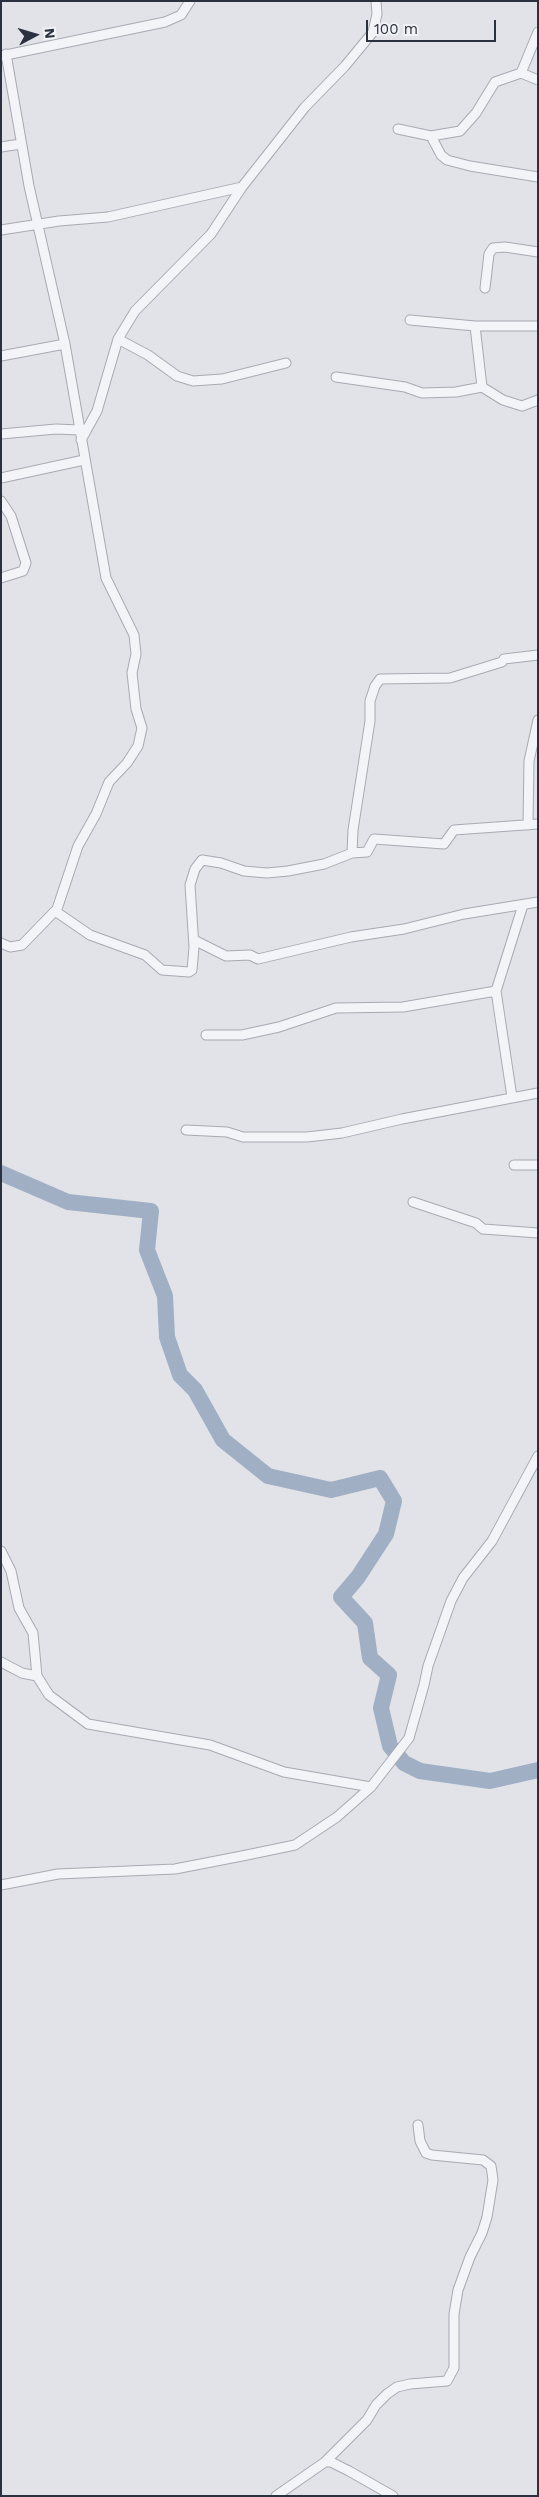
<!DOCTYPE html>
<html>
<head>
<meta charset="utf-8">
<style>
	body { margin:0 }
	#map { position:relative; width:539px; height:2497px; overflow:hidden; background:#e1e3e8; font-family:"Work Sans",sans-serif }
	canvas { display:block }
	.frame { position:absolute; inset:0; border:2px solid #2b313e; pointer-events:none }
	.north { position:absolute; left:10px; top:10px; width:50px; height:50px; -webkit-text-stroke:4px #f0f2f6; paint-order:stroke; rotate:84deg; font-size:14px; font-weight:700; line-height:20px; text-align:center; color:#2b313e }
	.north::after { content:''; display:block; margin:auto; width:18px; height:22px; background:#2b313e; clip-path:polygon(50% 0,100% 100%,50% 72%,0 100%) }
	.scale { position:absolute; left:366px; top:20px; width:130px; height:22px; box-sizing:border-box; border:2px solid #2b313e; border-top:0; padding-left:6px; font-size:15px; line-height:18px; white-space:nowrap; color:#2b313e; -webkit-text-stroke:4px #f0f2f6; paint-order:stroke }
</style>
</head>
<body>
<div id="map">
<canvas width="539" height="2497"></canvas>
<div class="frame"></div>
<div class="north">N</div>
<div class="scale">100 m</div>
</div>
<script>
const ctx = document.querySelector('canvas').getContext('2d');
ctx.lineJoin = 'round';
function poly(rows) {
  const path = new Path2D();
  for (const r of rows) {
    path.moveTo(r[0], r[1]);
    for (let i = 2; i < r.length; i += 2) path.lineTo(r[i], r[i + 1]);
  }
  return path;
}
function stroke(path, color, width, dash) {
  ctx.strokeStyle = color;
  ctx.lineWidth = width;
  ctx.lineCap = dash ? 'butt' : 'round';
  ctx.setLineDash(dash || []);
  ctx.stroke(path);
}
const river = poly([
	[1,1173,68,1202,151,1211,147,1250,165,1296,167,1337,180,1375,195,1390,223,1440,268,1476,331,1490,380,1478,394,1501,386,1534,358,1577,341,1597,365,1623,370,1658,389,1675,381,1708,390,1746,404,1763,420,1771,490,1781,538,1770]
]);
const street = poly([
	[6,54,29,186,65,344,106,578,134,635,136,654,132,673,136,709,142,728,138,746,127,763,109,782,96,814,78,846,56,912],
	[1,56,165,22,181,15,190,1],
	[521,73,538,80],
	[398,129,431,136,460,131,476,113,495,82,521,73,538,32],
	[431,136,441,155,447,160,470,166,538,177],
	[1,147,21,144],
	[1,230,59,221,108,217,242,187],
	[485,288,489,254,493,248,505,247,538,252],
	[410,320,475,326,538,326],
	[475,326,482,387,503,400,522,406,538,400],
	[118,339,148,355,177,376,193,381,222,379,286,363],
	[1,356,65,344],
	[336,377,405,387,422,393,456,392,482,387],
	[1,434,56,429,79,430],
	[81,440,97,411,118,339,135,311,211,234,242,187,305,107,345,66,373,32,377,14,376,1],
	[1,478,84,460],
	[1,501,11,516,26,563,23,571,1,578],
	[528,825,529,761,538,720],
	[352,853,353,830,370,721,370,701,375,686,380,679,450,678,502,662,504,659,538,655],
	[194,940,226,956,250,955,258,959,351,937,404,929,464,914,538,902],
	[1,943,10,947,22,945,55,911,90,935,145,955,162,970,189,972,192,970,194,947,190,885,195,869,202,860,221,863,244,871,267,873,288,871,324,864,352,853,367,852,374,839,444,844,454,830,538,824],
	[206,1035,242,1035,279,1027,336,1008,403,1007,496,991],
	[512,1097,496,991,523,905],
	[186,1130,227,1132,243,1137,307,1137,342,1133,402,1119,538,1093],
	[514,1165,538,1165],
	[413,1202,476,1223,483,1229,538,1233],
	[1,1551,11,1571,19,1608,33,1633,37,1676,49,1695,88,1724,210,1745,284,1772,371,1787],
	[1,1662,22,1673,37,1676],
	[1,1885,58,1874,175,1869,242,1856,295,1845,337,1817,371,1787,409,1738,424,1685,428,1666,451,1601,463,1578,492,1541,538,1456],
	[325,2462,367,2420,376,2405,387,2394,397,2387,410,2384,447,2381,454,2368,454,2314,458,2290,470,2257,482,2233,487,2217,493,2180,491,2166,483,2160,432,2155,426,2153,420,2141,418,2125],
	[276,2496,325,2462,331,2462,349,2471,393,2496]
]);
stroke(river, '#a0afc4', 16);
stroke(street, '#a7aab2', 11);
stroke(street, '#f3f4f7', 9);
</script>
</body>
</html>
